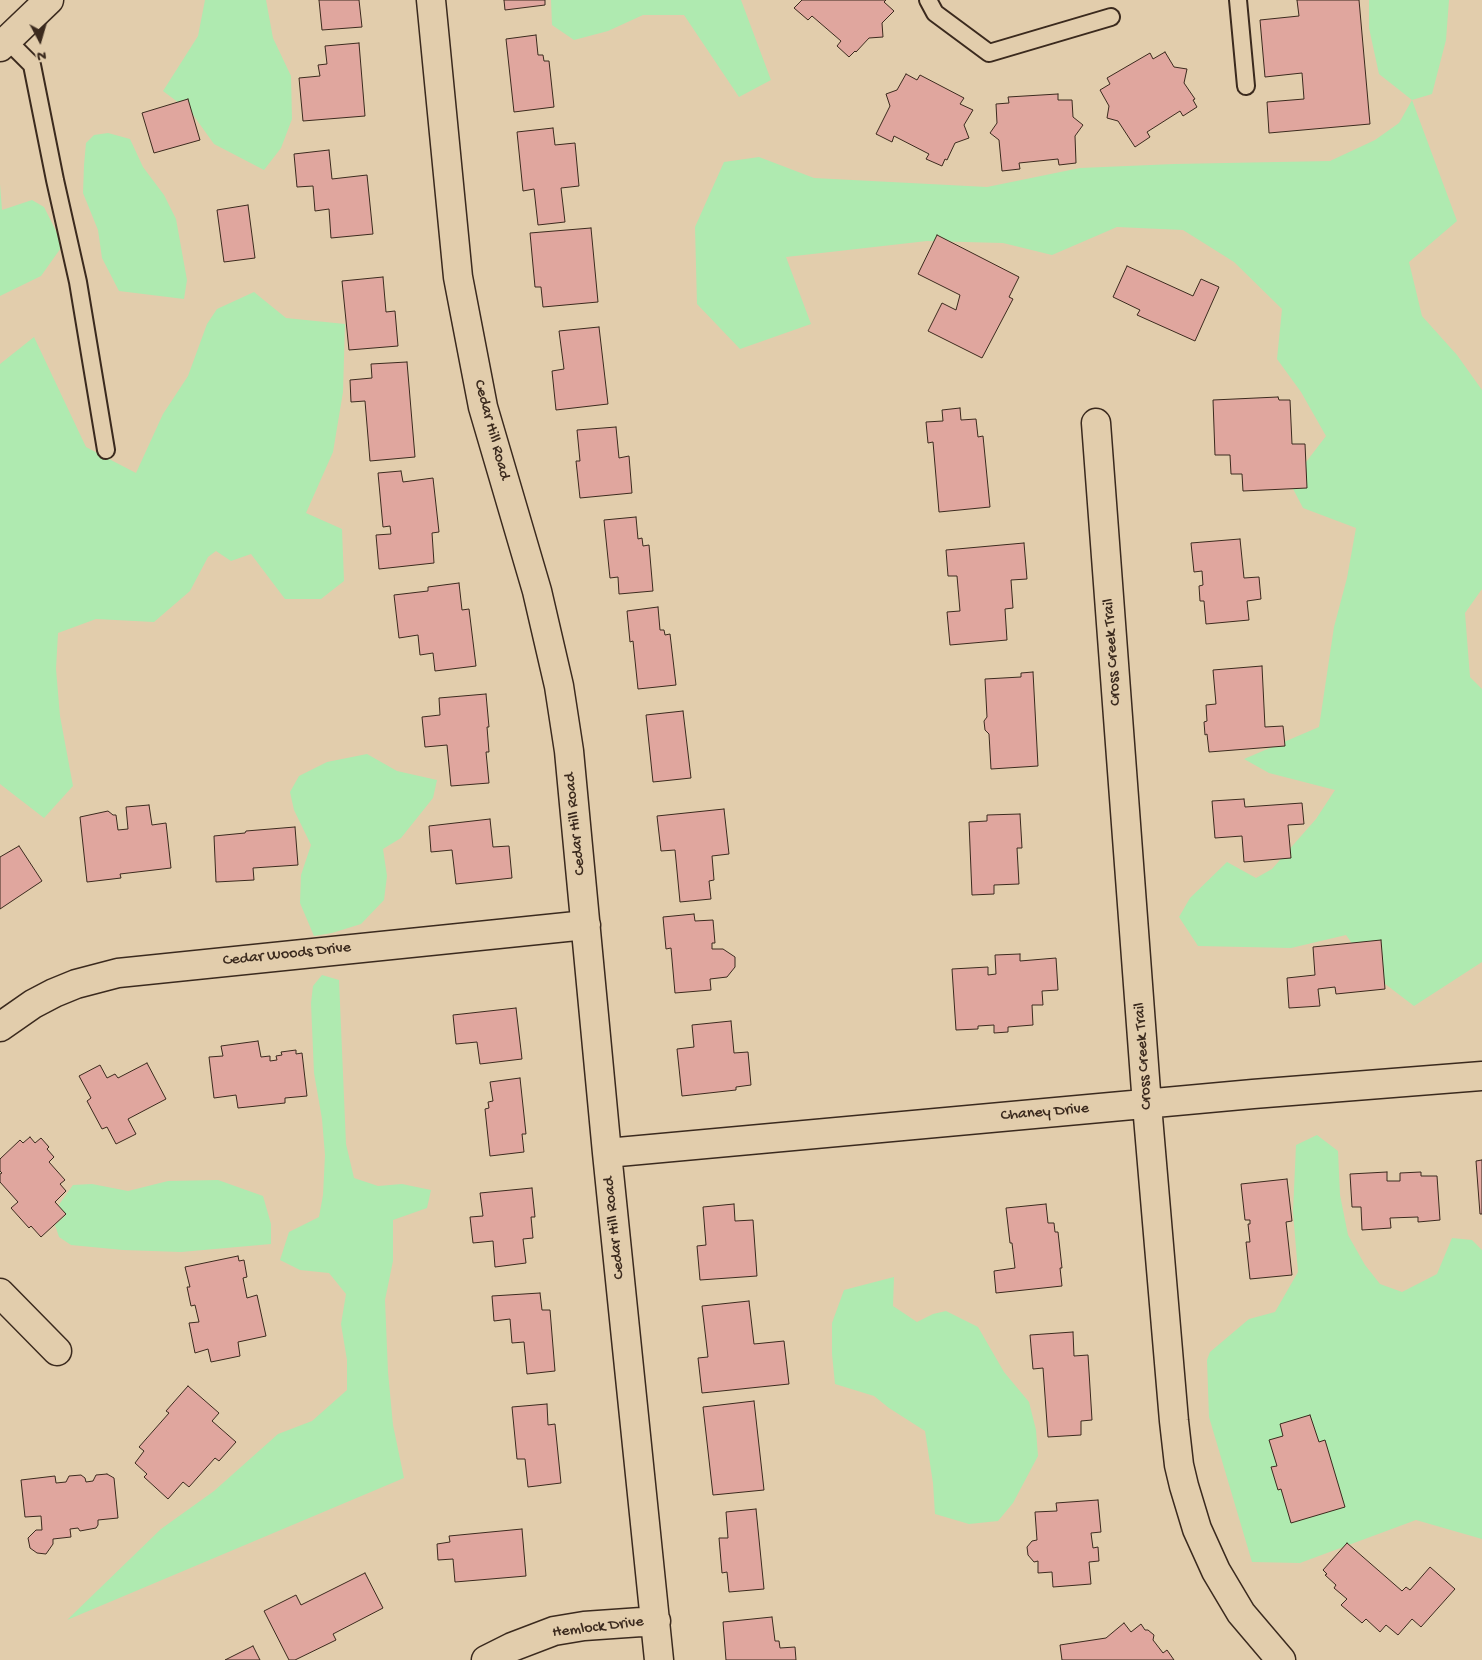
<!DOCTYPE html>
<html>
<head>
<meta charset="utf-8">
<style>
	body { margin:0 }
	#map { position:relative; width:1482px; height:1660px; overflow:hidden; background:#e2cdac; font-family:"Gochi Hand",sans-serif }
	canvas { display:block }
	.north { position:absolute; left:15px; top:15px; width:50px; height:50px; -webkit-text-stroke:4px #e2cdac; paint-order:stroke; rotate:174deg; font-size:14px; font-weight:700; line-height:20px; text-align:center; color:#3b2a1e }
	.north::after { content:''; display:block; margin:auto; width:18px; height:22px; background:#3b2a1e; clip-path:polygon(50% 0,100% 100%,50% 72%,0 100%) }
</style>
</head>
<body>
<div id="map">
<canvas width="1482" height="1660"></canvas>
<div class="north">N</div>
</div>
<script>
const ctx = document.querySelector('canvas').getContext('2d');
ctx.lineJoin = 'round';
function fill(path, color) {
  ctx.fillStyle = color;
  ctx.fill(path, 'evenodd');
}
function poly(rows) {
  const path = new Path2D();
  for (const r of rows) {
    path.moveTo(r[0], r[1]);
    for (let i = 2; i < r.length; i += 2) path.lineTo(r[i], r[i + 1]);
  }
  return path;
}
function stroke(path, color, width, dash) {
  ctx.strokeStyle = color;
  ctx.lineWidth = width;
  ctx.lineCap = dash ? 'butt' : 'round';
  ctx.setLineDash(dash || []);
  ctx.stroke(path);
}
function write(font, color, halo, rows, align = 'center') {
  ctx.font = font + ' "Gochi Hand",sans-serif';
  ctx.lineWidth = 4.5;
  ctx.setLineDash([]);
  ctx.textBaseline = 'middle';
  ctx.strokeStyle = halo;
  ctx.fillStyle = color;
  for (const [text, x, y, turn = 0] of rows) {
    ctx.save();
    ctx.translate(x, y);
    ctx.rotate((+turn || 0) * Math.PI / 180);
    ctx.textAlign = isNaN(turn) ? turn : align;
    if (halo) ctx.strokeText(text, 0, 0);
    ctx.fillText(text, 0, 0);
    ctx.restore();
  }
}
const green = poly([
	[205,0,266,0,273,38,291,76,292,119,281,148,264,170,214,144,191,112,163,91,198,36],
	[551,0,741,0,771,80,739,97,684,15,643,15,608,31,574,40,552,25],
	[1369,0,1449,0,1446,40,1432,94,1412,100,1457,221,1409,262,1422,316,1457,355,1482,390,1482,589,1465,613,1470,677,1482,689,1482,962,1414,1006,1376,977,1346,935,1291,948,1198,946,1179,917,1190,898,1227,862,1256,878,1272,869,1316,819,1335,790,1269,773,1244,759,1319,727,1334,627,1347,578,1356,528,1303,508,1290,483,1326,436,1301,392,1277,359,1282,309,1234,262,1183,230,1117,227,1052,255,1003,243,927,241,786,257,811,324,740,349,697,304,695,227,724,162,759,157,814,178,987,187,1080,168,1174,164,1330,161,1375,140,1399,123,1412,100,1379,74,1369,28],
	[108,133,130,139,143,167,164,195,176,219,187,280,184,299,119,291,102,258,98,230,83,193,84,165,86,143,94,135],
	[0,184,2,210,32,200,44,207,63,245,41,276,0,296],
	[254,292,286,318,345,324,343,392,333,452,306,513,342,529,344,581,321,599,285,599,251,554,231,561,216,551,208,557,190,591,154,622,96,619,58,633,56,669,60,716,73,786,44,818,0,784,0,364,34,337,86,447,136,473,163,414,188,376,207,324,217,309],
	[367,754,397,771,437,780,433,798,401,838,383,849,387,876,384,900,361,924,332,933,314,936,300,903,301,875,311,845,294,810,290,792,299,776,327,762],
	[322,975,339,980,346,1144,354,1178,378,1186,402,1184,431,1190,427,1208,393,1220,393,1261,385,1300,388,1372,393,1425,404,1478,67,1620,161,1529,214,1491,278,1434,312,1421,347,1390,347,1360,341,1324,346,1294,329,1273,300,1270,280,1260,289,1232,319,1217,323,1195,325,1155,322,1119,314,1073,311,1003,313,986],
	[1317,1135,1338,1151,1340,1195,1348,1235,1365,1265,1380,1284,1402,1292,1437,1274,1452,1238,1472,1240,1482,1250,1482,1539,1416,1520,1300,1563,1252,1562,1209,1417,1207,1360,1210,1352,1249,1319,1275,1312,1298,1272,1293,1212,1296,1145],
	[218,1180,263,1196,271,1224,271,1244,181,1252,123,1250,71,1245,59,1237,55,1225,66,1215,58,1206,73,1185,92,1184,128,1191,168,1181],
	[894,1277,893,1306,917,1322,933,1314,946,1311,978,1327,1004,1372,1029,1402,1036,1430,1038,1456,1013,1503,998,1521,969,1524,935,1514,933,1483,925,1431,889,1408,874,1396,835,1384,832,1354,832,1323,844,1290]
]);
const building = poly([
	[319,0,359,0,362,27,322,30,319,0],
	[504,0,545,0,545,5,505,10,504,0],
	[802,0,886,0,884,2,894,11,882,23,883,37,869,38,856,52,855,51,849,57,837,46,841,41,812,16,808,20,794,8,802,0],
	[1297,0,1359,0,1370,124,1269,133,1267,102,1304,99,1302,73,1265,77,1260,20,1299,16,1297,0],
	[536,35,538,55,543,55,544,61,549,61,554,107,514,112,506,39,536,35],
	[359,43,365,116,303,121,299,78,320,76,318,65,327,64,325,46,359,43],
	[1165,52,1174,67,1187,69,1184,83,1195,99,1193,100,1197,107,1183,116,1180,111,1147,132,1150,137,1135,147,1118,121,1107,118,1109,106,1100,90,1110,84,1107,78,1150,53,1153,59,1165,52],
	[906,74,917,80,920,75,964,98,960,104,973,110,964,125,969,138,955,143,947,160,945,159,942,166,926,159,929,154,894,136,892,142,876,134,890,106,886,94,897,90,906,74],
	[1058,94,1058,100,1072,100,1073,117,1083,125,1075,136,1076,163,1059,165,1058,159,1019,163,1020,169,1002,171,999,140,990,133,997,123,996,104,1009,103,1008,97,1058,94],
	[188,99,200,140,154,153,142,113,188,99],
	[553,128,555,145,575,143,579,186,561,188,565,222,538,225,534,189,523,191,517,132,553,128],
	[329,150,332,179,367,175,373,234,331,238,329,209,315,211,313,186,297,187,294,154,329,150],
	[248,205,255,258,224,262,217,210,248,205],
	[591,228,598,302,543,307,541,287,535,287,530,233,591,228],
	[937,235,1019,277,1009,297,1013,299,982,358,928,331,942,303,956,310,960,295,918,274,937,235],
	[1127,266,1193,296,1201,279,1219,287,1195,341,1137,315,1140,310,1113,297,1127,266],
	[383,277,386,312,395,311,398,346,349,350,342,281,383,277],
	[599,327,608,404,556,410,552,371,564,369,559,331,599,327],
	[407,362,415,457,370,461,365,401,351,402,350,380,372,378,371,364,407,362],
	[1278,397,1279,400,1290,400,1292,444,1305,444,1307,488,1243,491,1242,474,1231,474,1230,455,1215,455,1213,400,1278,397],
	[960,408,961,420,976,419,978,437,983,436,990,507,939,512,933,442,928,443,926,422,943,421,942,410,960,408],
	[616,427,619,458,629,456,632,493,580,498,576,461,580,461,577,430,616,427],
	[401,471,403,482,433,478,439,532,432,533,434,563,379,569,376,535,391,534,390,526,383,527,378,473,401,471],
	[636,517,638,539,642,538,643,546,649,545,653,591,619,594,618,577,610,578,604,520,636,517],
	[1240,539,1244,578,1259,577,1261,599,1247,601,1249,620,1206,624,1204,601,1200,601,1199,586,1203,585,1202,571,1194,572,1191,543,1240,539],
	[1024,543,1027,579,1011,580,1013,608,1005,609,1007,640,950,645,947,612,960,611,957,576,948,576,946,550,1024,543],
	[459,583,462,610,469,609,476,666,435,671,433,653,420,655,418,635,399,638,394,595,428,591,428,587,459,583],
	[658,607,660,630,664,630,665,635,670,634,676,685,638,689,633,641,630,642,627,611,658,607],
	[1262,666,1265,727,1283,726,1285,746,1209,752,1207,734,1205,735,1204,722,1207,721,1206,705,1216,704,1213,670,1262,666],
	[1033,672,1038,766,991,769,989,734,985,730,984,721,987,717,985,679,1021,677,1021,673,1033,672],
	[486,694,489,727,487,727,489,752,486,752,489,783,451,786,447,745,425,747,422,717,440,715,439,698,486,694],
	[683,711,691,778,653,782,646,715,683,711],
	[1244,799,1245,807,1302,803,1304,824,1288,825,1291,858,1244,862,1242,836,1215,838,1212,801,1244,799],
	[149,805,152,825,166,823,171,868,120,874,121,878,87,882,80,817,108,811,113,815,116,815,118,830,128,829,126,807,149,805],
	[724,809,729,854,712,856,714,880,709,881,711,899,680,902,675,850,661,851,657,816,724,809],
	[1020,814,1022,848,1017,848,1019,884,994,885,994,894,972,895,969,822,987,821,987,815,1020,814],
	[490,819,493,847,509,846,512,878,456,884,452,850,431,852,429,826,490,819],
	[295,827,298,865,253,868,254,880,216,882,214,836,245,833,246,831,295,827],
	[19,846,42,881,0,909,0,857,19,846],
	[694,914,695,921,713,920,715,943,712,943,712,949,723,949,735,957,735,967,727,977,710,979,711,990,675,993,671,948,666,949,663,917,694,914],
	[1381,940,1385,989,1336,994,1335,987,1318,989,1320,1006,1289,1008,1287,978,1315,975,1313,947,1381,940],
	[1020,954,1020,961,1056,958,1058,990,1042,991,1043,1005,1032,1005,1033,1025,1008,1027,1008,1032,994,1033,994,1025,978,1026,978,1029,956,1030,952,969,988,967,988,975,996,974,995,955,1020,954],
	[516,1008,522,1059,480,1064,477,1042,456,1044,453,1015,516,1008],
	[731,1021,734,1053,748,1052,751,1085,736,1087,736,1090,682,1096,677,1049,694,1047,692,1025,731,1021],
	[258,1041,261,1057,270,1056,270,1061,277,1060,276,1056,282,1055,281,1052,296,1050,296,1054,302,1053,307,1096,285,1098,285,1103,238,1108,236,1095,214,1098,209,1057,223,1056,221,1046,258,1041],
	[147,1063,166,1099,128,1119,136,1134,116,1144,107,1127,102,1129,87,1101,91,1098,79,1076,100,1065,107,1078,115,1074,118,1078,147,1063],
	[520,1078,526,1134,522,1134,524,1152,490,1156,485,1109,489,1108,488,1102,493,1101,490,1082,520,1078],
	[30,1137,35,1143,41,1138,49,1147,47,1149,54,1157,49,1162,65,1180,60,1184,66,1191,55,1202,66,1214,41,1237,31,1226,29,1228,11,1208,18,1202,0,1182,0,1174,2,1173,0,1171,0,1159,20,1140,23,1143,30,1137],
	[1482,1160,1482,1214,1480,1214,1476,1161,1482,1160],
	[1387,1172,1387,1181,1400,1181,1400,1173,1421,1172,1421,1176,1437,1176,1440,1220,1418,1222,1418,1217,1390,1218,1391,1228,1362,1230,1361,1207,1352,1207,1350,1174,1387,1172],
	[1287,1179,1292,1221,1286,1222,1292,1275,1250,1279,1246,1242,1250,1242,1248,1224,1250,1224,1250,1220,1245,1220,1241,1184,1287,1179],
	[532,1188,535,1217,531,1217,533,1238,523,1239,526,1263,495,1267,493,1241,473,1243,470,1217,483,1216,480,1193,532,1188],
	[734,1204,735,1221,753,1220,757,1276,700,1280,697,1246,706,1245,703,1207,734,1204],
	[1046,1204,1048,1223,1054,1223,1055,1232,1058,1232,1062,1268,1060,1268,1062,1286,996,1293,994,1271,1015,1268,1012,1243,1010,1243,1006,1208,1046,1204],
	[238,1256,239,1261,244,1260,247,1277,243,1278,247,1298,257,1295,266,1336,238,1342,240,1356,211,1362,208,1349,195,1353,189,1323,199,1322,195,1305,191,1306,187,1287,190,1287,185,1267,238,1256],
	[540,1293,542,1310,550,1310,555,1371,527,1374,524,1342,512,1343,510,1319,494,1321,492,1296,540,1293],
	[749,1301,754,1344,784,1341,789,1384,702,1393,698,1358,708,1357,702,1306,749,1301],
	[1073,1332,1074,1356,1088,1355,1092,1420,1081,1421,1081,1435,1048,1437,1043,1368,1033,1369,1030,1335,1073,1332],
	[188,1386,219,1413,212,1421,236,1442,219,1461,215,1458,189,1487,183,1482,168,1499,144,1477,147,1474,135,1463,144,1451,139,1447,169,1413,166,1411,188,1386],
	[754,1401,764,1490,713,1495,703,1407,754,1401],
	[547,1404,548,1425,555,1424,561,1483,528,1487,525,1459,517,1459,512,1407,547,1404],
	[1310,1415,1319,1442,1325,1440,1345,1507,1291,1523,1281,1489,1278,1490,1271,1467,1277,1466,1269,1440,1283,1436,1280,1424,1310,1415],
	[107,1474,114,1478,118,1518,98,1520,98,1525,96,1528,80,1531,78,1528,70,1529,71,1537,53,1539,53,1544,46,1554,37,1553,30,1548,28,1538,36,1530,42,1530,41,1516,25,1517,21,1480,55,1476,56,1483,66,1482,69,1476,81,1475,85,1478,86,1482,93,1481,96,1475,107,1474],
	[1098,1500,1101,1532,1091,1533,1093,1548,1098,1547,1099,1561,1089,1562,1091,1584,1053,1587,1052,1572,1038,1573,1038,1561,1034,1562,1028,1555,1027,1547,1032,1541,1037,1540,1035,1512,1057,1511,1056,1503,1098,1500],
	[756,1509,764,1589,729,1592,727,1572,722,1573,719,1538,728,1538,726,1512,756,1509],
	[522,1529,526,1576,455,1582,453,1559,438,1560,437,1544,450,1542,449,1536,522,1529],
	[1347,1543,1402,1591,1406,1587,1410,1590,1430,1567,1455,1589,1421,1627,1412,1619,1398,1635,1386,1625,1380,1632,1366,1619,1362,1623,1341,1605,1347,1599,1334,1588,1336,1585,1325,1575,1327,1574,1323,1570,1347,1543],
	[365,1573,383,1608,333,1634,336,1640,295,1660,289,1660,264,1611,296,1595,301,1605,365,1573],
	[772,1617,775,1641,779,1641,780,1648,795,1647,796,1660,726,1660,723,1622,772,1617],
	[1124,1623,1131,1632,1141,1624,1145,1630,1148,1630,1154,1635,1153,1640,1163,1653,1167,1650,1174,1660,1062,1660,1060,1645,1106,1638,1124,1623],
	[253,1646,260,1660,225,1660,253,1646]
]);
const service = poly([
	[928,0,935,13,989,53,1111,17],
	[1238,0,1246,86],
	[7,40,32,65,55,180,78,282,106,450]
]);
const minor = poly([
	[431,0,458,277,483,407,537,591,559,686,569,751,607,1153,659,1660],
	[1096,423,1147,1105,1174,1421,1179,1465,1184,1486,1197,1529,1216,1571,1241,1613,1281,1660],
	[0,1027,33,1004,54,993,76,984,118,973,586,925],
	[607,1153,1253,1094,1482,1076],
	[0,1293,57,1351],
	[486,1660,512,1647,554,1631,584,1626,656,1621]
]);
const secondary = poly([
	[0,47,49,0]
]);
const streetNames = [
	["Cedar Hill Road",491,430,75],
	["Cross Creek Trail",1113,652,-94],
	["Cedar Hill Road",576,824,-96],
	["Cedar Woods Drive",287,955,-6],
	["Cross Creek Trail",1144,1056,-94],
	["Chaney Drive",1045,1113,-5],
	["Cedar Hill Road",615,1228,-96],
	["Hemlock Drive",598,1628,-7]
];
fill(green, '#afeab0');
fill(building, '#e0a69e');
stroke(building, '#3b2a1e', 1);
stroke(service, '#3b2a1e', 20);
stroke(minor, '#3b2a1e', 31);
stroke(secondary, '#3b2a1e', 31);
stroke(service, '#e2cdac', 16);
stroke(minor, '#e2cdac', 28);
stroke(secondary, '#e2cdac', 28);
write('16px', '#3b2a1e', '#e2cdac', streetNames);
</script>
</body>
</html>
